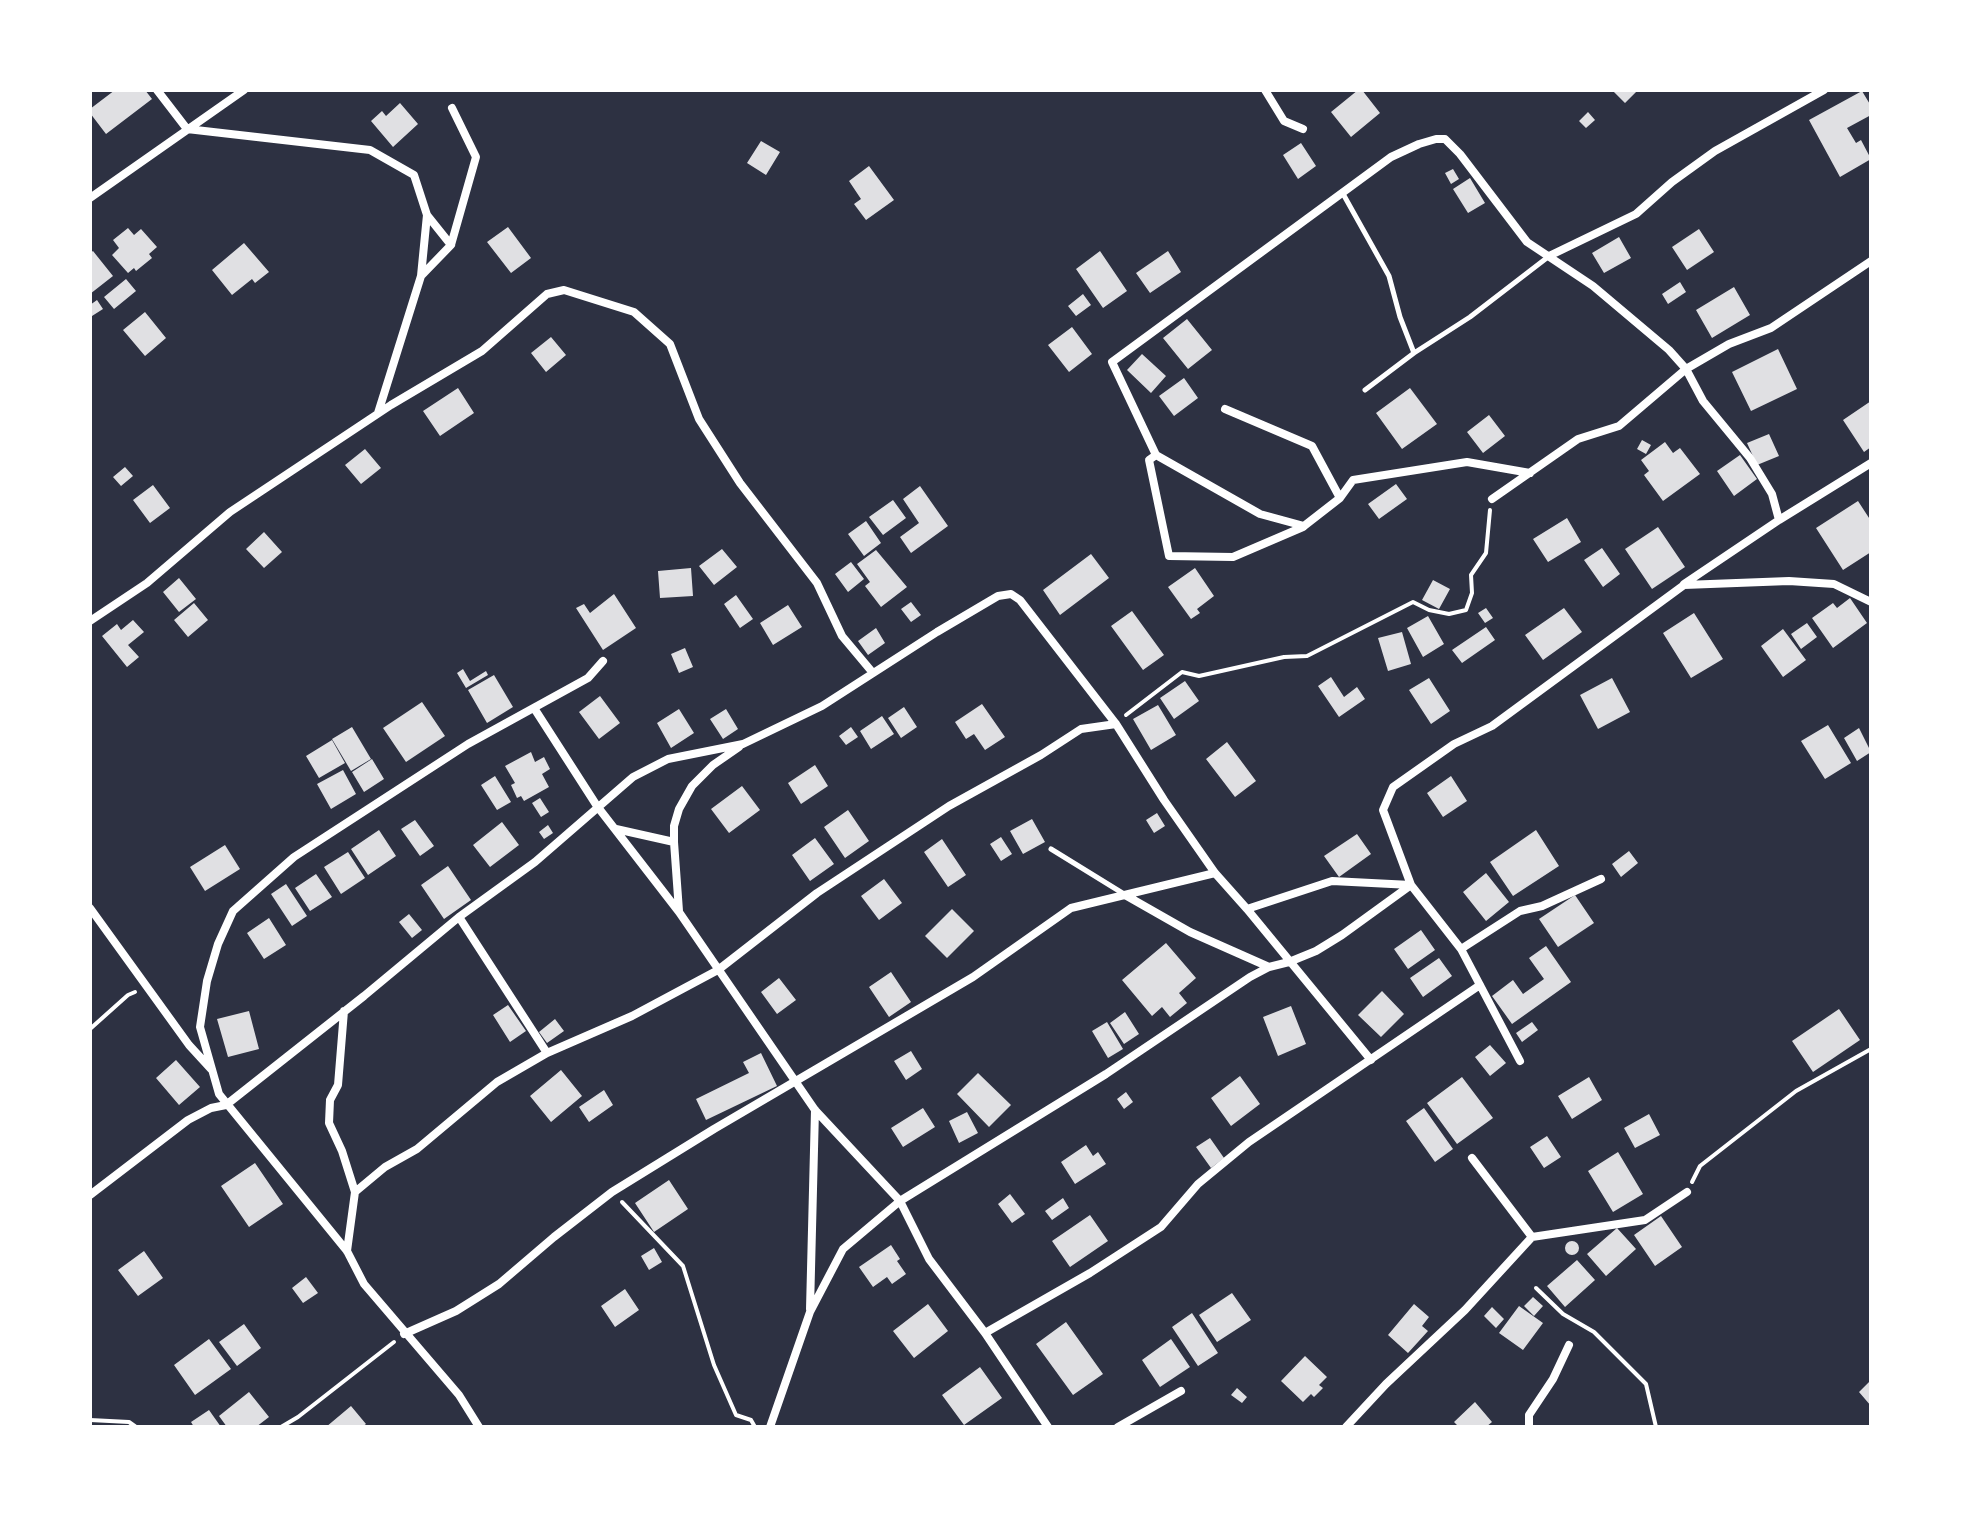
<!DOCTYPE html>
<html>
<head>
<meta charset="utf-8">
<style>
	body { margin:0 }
	#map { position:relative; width:1961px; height:1517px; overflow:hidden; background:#2d3142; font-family:"Alegreya Sans",sans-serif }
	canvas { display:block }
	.frame { position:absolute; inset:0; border:92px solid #fff; pointer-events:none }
</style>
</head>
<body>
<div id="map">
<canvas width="1961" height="1517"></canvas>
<div class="frame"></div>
</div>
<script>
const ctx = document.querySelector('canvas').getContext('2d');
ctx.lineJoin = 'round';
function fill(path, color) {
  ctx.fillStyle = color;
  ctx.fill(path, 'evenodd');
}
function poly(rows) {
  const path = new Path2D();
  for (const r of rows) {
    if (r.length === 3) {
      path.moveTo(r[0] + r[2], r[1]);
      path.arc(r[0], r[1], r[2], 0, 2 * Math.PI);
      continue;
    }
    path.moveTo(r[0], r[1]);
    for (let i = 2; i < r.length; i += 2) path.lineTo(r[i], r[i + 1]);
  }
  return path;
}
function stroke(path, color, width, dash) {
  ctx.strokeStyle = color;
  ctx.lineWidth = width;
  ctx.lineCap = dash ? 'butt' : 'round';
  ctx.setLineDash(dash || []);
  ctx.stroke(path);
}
const building = poly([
	[115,90,145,90,152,99,106,134,90,113,90,109],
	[1358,90,1362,90,1380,113,1351,137,1331,112],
	[1612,90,1638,90,1625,103],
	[1862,91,1871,106,1871,115,1847,128,1856,143,1861,140,1871,159,1840,177,1809,120],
	[400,103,418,124,393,147,371,121,382,111,386,116],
	[1588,112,1595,120,1586,128,1579,121],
	[761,141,780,152,766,175,747,163],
	[1301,143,1316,166,1298,179,1283,155],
	[869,166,894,200,866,220,854,204,861,199,849,181],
	[1453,169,1459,179,1451,184,1445,173],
	[1470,178,1485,203,1468,213,1453,189],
	[508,227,531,258,511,273,487,242],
	[128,228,134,235,141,229,157,247,149,254,152,258,136,271,134,268,128,273,112,255,119,248,113,240],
	[1699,229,1714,252,1687,270,1672,247],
	[1619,237,1631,258,1604,273,1592,253],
	[244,243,269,272,255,283,252,279,232,295,212,270],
	[93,251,113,276,90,294,90,253],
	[1100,251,1127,291,1103,308,1076,269],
	[1168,251,1181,272,1150,293,1136,273],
	[126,279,136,291,114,309,104,297],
	[1680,282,1686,292,1668,304,1662,294],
	[1734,287,1750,315,1712,338,1696,310],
	[1083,294,1091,305,1076,316,1068,306],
	[97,300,103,309,92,316,90,305],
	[145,312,166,338,145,356,123,330],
	[1187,319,1212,350,1188,369,1163,338],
	[1072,327,1092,354,1069,372,1048,345],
	[551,337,566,355,546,372,531,353],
	[1778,349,1797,389,1751,411,1732,372],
	[1142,354,1166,376,1151,393,1127,370],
	[1184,378,1198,398,1174,416,1159,396],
	[458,388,474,413,440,436,423,411],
	[1410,388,1437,424,1402,449,1376,413],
	[1871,401,1871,447,1864,452,1843,420],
	[1489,415,1505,436,1483,453,1467,432],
	[1769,434,1779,456,1757,465,1747,443],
	[1642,440,1651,445,1646,454,1637,449],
	[1665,442,1673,453,1680,448,1700,474,1663,501,1644,475,1649,471,1641,460],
	[365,449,381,468,361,484,345,465],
	[1740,455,1757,479,1734,496,1717,471],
	[125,467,133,476,121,486,113,477],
	[1396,484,1407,499,1379,519,1368,504],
	[153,485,170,508,150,523,133,500],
	[920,486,948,526,911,553,900,537,919,523,903,499],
	[893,500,906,518,883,535,869,517],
	[1858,501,1871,521,1871,552,1843,570,1816,528],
	[1567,518,1581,542,1548,562,1533,539],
	[866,521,881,543,864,556,848,534],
	[1658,527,1685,567,1652,589,1625,549],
	[264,532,282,552,264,568,246,549],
	[1602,548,1620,574,1603,587,1584,560],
	[722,549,737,567,714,585,699,566],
	[876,550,907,587,881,607,865,586,870,582,857,564],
	[1091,554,1109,578,1060,615,1043,590],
	[851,562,864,579,848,592,835,574],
	[691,568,693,596,660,598,658,571],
	[1195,568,1214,596,1197,609,1200,613,1191,619,1168,587],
	[179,578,196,599,179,612,163,592],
	[1433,580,1450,589,1439,609,1422,600],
	[614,594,636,628,603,650,576,608,584,604,590,613],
	[736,595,753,619,740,628,724,604],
	[1850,598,1867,623,1833,648,1812,618,1833,603,1837,608],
	[911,602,921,615,911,622,901,609],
	[194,603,208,620,188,637,174,620],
	[788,605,802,627,773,645,760,623],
	[1486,608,1493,618,1485,623,1478,613],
	[1564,608,1582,632,1543,660,1525,635],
	[1132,611,1164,655,1143,670,1111,626],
	[1694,613,1723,659,1691,678,1663,633],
	[1428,616,1444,644,1423,657,1407,628],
	[133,620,144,632,128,645,139,657,127,667,102,636,117,624,121,630],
	[1807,623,1817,637,1801,649,1791,634],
	[1486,627,1495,640,1462,663,1452,650],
	[876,628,885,643,868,655,858,641],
	[1783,629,1806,660,1783,677,1761,646],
	[1402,632,1411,664,1388,671,1378,638],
	[685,648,693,667,679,673,671,654],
	[463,669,470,681,486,671,488,675,466,688,457,673],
	[494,675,513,707,487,723,468,690],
	[1331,677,1344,697,1357,687,1365,699,1339,717,1318,686],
	[1429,678,1450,711,1431,724,1409,690],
	[1612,678,1630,712,1598,729,1580,695],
	[1185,681,1199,701,1174,719,1160,698],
	[600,696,620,723,599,739,579,712],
	[422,702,445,736,406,762,383,728],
	[982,704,1005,737,985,750,974,734,966,739,955,722],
	[1158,705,1176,735,1151,750,1133,719],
	[904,707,917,727,901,738,888,718],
	[679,709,694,733,671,748,657,723],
	[726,709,738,729,723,739,710,719],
	[882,716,894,734,871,749,860,731],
	[1828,725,1851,763,1825,779,1801,741],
	[352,727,371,759,351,771,332,739],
	[851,727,858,737,846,745,839,736],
	[1859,728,1871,752,1857,761,1844,738],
	[332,740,345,763,319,778,306,756],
	[1227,742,1256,781,1235,797,1206,759],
	[531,752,535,762,544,757,550,769,542,774,549,787,524,801,521,796,517,798,511,785,515,783,505,766],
	[372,759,384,779,364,792,352,772],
	[815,765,828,786,801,804,788,783],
	[343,770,356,794,331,809,317,784],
	[495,776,511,802,497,810,481,785],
	[1451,776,1467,801,1443,817,1427,793],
	[742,786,760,810,729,833,711,809],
	[540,798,549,812,541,817,532,803],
	[848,810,869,841,845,858,824,827],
	[1157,813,1165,826,1154,833,1146,820],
	[1032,819,1045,842,1023,854,1010,831],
	[415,820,434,846,420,856,401,829],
	[502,822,519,845,490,867,473,845],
	[548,825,553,833,544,839,539,832],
	[379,830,396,856,368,875,351,849],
	[1536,830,1559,866,1513,896,1490,862],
	[1357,834,1371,854,1339,877,1324,856],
	[1001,837,1012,854,1001,861,990,844],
	[815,838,834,864,810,881,792,855],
	[942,839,966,875,948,887,924,852],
	[225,845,240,869,205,891,190,867],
	[1629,851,1638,863,1621,877,1612,864],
	[348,852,365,878,341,894,324,867],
	[448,866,471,900,444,919,421,885],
	[1486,873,1509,902,1486,921,1463,892],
	[316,874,332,897,310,911,295,888],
	[884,879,902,903,879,920,861,896],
	[286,884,307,916,292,926,271,894],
	[1575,895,1594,923,1558,947,1539,919],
	[952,909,974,931,947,958,925,936],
	[409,914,422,930,412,938,399,922],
	[269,918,286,945,264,959,247,933],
	[1421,930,1435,950,1408,969,1394,949],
	[1166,943,1196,978,1179,993,1187,1003,1170,1017,1162,1007,1152,1016,1122,980],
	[1546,946,1571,982,1512,1024,1492,996,1513,980,1523,994,1544,979,1529,958],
	[1439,958,1452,976,1423,997,1410,978],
	[891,972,911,1002,889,1017,869,987],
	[779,978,796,1000,777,1014,761,992],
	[1382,991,1404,1014,1381,1037,1358,1015],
	[508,1005,526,1031,510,1042,493,1015],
	[1291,1006,1306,1044,1278,1056,1263,1017],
	[1839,1009,1860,1040,1813,1072,1792,1041],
	[249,1011,259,1049,228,1057,217,1019],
	[1125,1012,1139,1034,1124,1044,1110,1023],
	[555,1019,564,1031,547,1043,539,1032],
	[1107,1022,1123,1049,1108,1058,1092,1031],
	[1532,1022,1538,1030,1522,1042,1516,1033],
	[1490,1045,1506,1063,1490,1076,1475,1057],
	[911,1051,922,1069,906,1080,894,1061],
	[761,1053,777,1086,706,1120,696,1099,749,1073,743,1062],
	[176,1060,200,1087,179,1105,156,1078],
	[561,1070,582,1096,551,1122,530,1096],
	[978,1073,1011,1105,989,1127,957,1094],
	[1240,1076,1260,1104,1231,1126,1211,1098],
	[1462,1077,1493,1118,1457,1144,1427,1103],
	[1589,1077,1602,1100,1572,1119,1558,1096],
	[604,1090,613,1105,589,1122,579,1107],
	[1126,1092,1133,1102,1124,1109,1117,1099],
	[923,1108,935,1127,903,1147,891,1128],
	[1424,1108,1453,1149,1435,1162,1406,1121],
	[967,1112,978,1133,959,1143,949,1121],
	[1649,1114,1660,1135,1635,1148,1624,1128],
	[1547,1136,1561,1157,1544,1168,1530,1147],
	[1210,1138,1224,1158,1211,1168,1196,1147],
	[1086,1145,1093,1156,1098,1152,1106,1164,1075,1184,1061,1162],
	[1618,1152,1643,1194,1613,1212,1588,1171],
	[255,1163,283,1204,249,1227,221,1186],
	[669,1180,688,1209,654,1232,635,1203],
	[1010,1194,1025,1214,1012,1223,998,1204],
	[1063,1198,1069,1208,1052,1220,1045,1211],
	[1090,1215,1108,1241,1070,1267,1052,1241],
	[1661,1216,1682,1247,1655,1266,1634,1235],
	[1617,1228,1636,1249,1606,1276,1587,1254],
	[1572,1248,7],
	[891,1245,900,1259,897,1261,906,1274,892,1284,887,1277,873,1287,859,1267],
	[654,1248,662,1262,649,1270,641,1256],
	[144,1251,163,1278,138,1296,118,1270],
	[1577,1260,1595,1280,1565,1307,1547,1286],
	[306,1277,318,1293,303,1303,292,1288],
	[625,1289,639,1310,615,1327,601,1306],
	[1232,1293,1251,1320,1217,1342,1199,1315],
	[1533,1297,1543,1306,1534,1316,1524,1306],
	[928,1304,948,1331,914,1358,893,1331],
	[1414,1304,1429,1317,1422,1326,1428,1331,1408,1353,1388,1335],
	[1519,1306,1543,1323,1523,1350,1499,1333],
	[1492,1307,1504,1319,1496,1328,1484,1316],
	[1192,1313,1218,1353,1198,1366,1172,1327],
	[1066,1322,1103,1374,1073,1395,1036,1344],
	[244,1324,261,1348,237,1366,219,1342],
	[209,1339,231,1369,195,1395,174,1365],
	[1171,1339,1190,1367,1160,1387,1142,1360],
	[1305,1356,1327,1377,1319,1385,1323,1388,1314,1397,1311,1394,1303,1402,1281,1381],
	[980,1367,1002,1398,964,1425,942,1395],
	[1871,1380,1871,1406,1859,1392],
	[1237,1388,1247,1397,1242,1403,1231,1395],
	[249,1392,269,1417,256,1427,227,1427,219,1416],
	[1475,1402,1492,1422,1486,1427,1459,1427,1454,1422],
	[351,1406,366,1424,362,1427,326,1427],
	[209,1410,221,1427,194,1427,191,1422]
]);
const path = poly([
	[1126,715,1182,672,1199,676,1284,657,1307,656,1413,602,1429,610,1449,614,1466,610,1472,593,1471,575,1486,553,1490,510],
	[90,1029,128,995,135,992],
	[1692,1182,1700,1166,1796,1091,1871,1049],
	[622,1202,683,1266,714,1365,736,1415,751,1420,755,1427],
	[1536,1288,1563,1314,1594,1332,1646,1384,1656,1427],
	[90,1420,129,1422,136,1427],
	[281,1427,298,1417,394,1342]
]);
const service = poly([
	[1342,192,1389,276,1400,317,1414,353],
	[1365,390,1414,353,1470,317,1548,257],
	[1051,849,1124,894]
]);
const minor = poly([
	[157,90,187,129,370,150,414,175,427,215,451,245],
	[1265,90,1284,121,1303,129],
	[90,198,244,90],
	[1549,256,1636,214,1672,182,1715,151,1824,90],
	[421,276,427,215],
	[1225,409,1312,446,1340,498],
	[378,413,421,276,451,245,476,157,452,108],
	[1156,455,1149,460,1169,556,1233,557,1303,527],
	[1530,473,1467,462,1353,480,1340,498,1304,526,1260,514,1156,455,1112,362,1391,157,1419,144,1436,139,1445,139,1460,154,1527,242,1593,286,1669,350,1686,369,1703,401,1750,458,1772,494,1779,520],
	[1492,499,1578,439,1619,426,1686,369,1729,344,1771,328,1871,261],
	[1684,584,1779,520,1871,463],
	[90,621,147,583,230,512,391,405,482,351,547,294,564,290,634,312,670,344,699,419,740,483,817,583,842,636,873,673],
	[534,708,597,806,679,912,815,1110,900,1201,929,1259,985,1333,1048,1427],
	[616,829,674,842],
	[1125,895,1190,932,1269,967],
	[90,908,189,1045,211,1069],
	[1247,909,1371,1060],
	[679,911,674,842,674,826,679,809,692,786,713,765,739,747],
	[459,917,547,1053],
	[1461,949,1520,911,1542,906,1601,879],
	[344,1011,338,1085,330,1100,329,1123,342,1151,355,1192],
	[1472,1158,1532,1237,1645,1220,1687,1192],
	[90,1195,188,1120,211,1108,226,1105,364,996,459,917,535,862,633,777,668,759,743,744,822,706,937,632,998,596,1011,594,1020,600,1116,724,1164,800,1215,873,1247,909,1332,881,1411,885,1383,810,1393,787,1454,744,1492,726,1684,585,1789,581,1834,584,1871,602],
	[347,1251,355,1192,385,1167,417,1149,497,1082,547,1053,632,1016,718,970,817,893,949,806,1041,755,1081,729,1116,724],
	[810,1309,815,1110],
	[985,1333,1090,1273,1161,1227,1198,1184,1249,1142,1480,985],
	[404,1334,456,1311,499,1284,554,1237,612,1192,714,1129,973,977,1071,908,1215,873],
	[479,1427,459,1395,364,1284,347,1251,219,1094,200,1027,207,981,218,944,233,911,294,857,468,744,588,678,603,661],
	[770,1427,810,1312,843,1249,900,1201,1106,1074,1250,977,1269,967,1289,962,1316,951,1342,935,1411,885,1461,949,1520,1061],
	[1118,1427,1181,1391],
	[1346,1427,1386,1384,1465,1310,1532,1237],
	[1529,1427,1529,1415,1553,1379,1569,1345]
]);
fill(building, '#e0e0e3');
stroke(path, '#fff', 4);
stroke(service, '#fff', 5);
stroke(minor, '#fff', 8);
</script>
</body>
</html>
